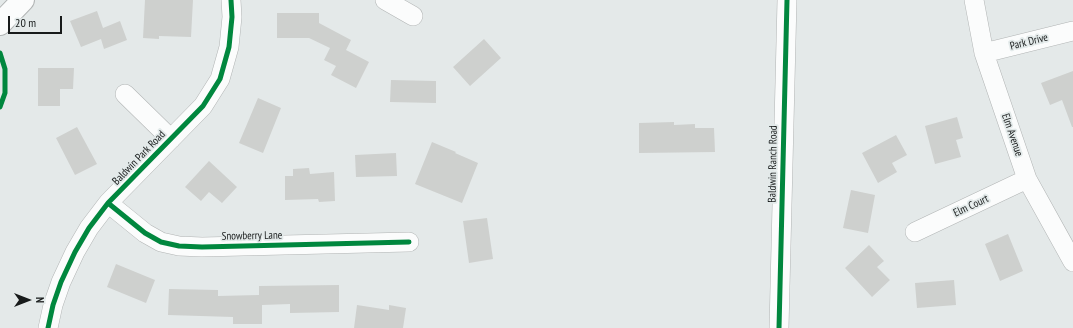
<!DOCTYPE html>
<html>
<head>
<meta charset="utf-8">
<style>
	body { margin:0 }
	#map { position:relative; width:1073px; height:328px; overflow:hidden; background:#e4e9e9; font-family:"PT Sans Narrow",sans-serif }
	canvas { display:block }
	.north { position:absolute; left:8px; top:280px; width:40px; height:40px; -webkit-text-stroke:3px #e3eaea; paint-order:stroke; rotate:90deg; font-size:11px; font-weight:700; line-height:16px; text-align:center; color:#181b1b }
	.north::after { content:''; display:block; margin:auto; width:14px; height:18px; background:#181b1b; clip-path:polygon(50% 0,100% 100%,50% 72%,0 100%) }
	.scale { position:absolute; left:8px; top:16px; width:54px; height:18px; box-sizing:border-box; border:2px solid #181b1b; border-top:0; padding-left:5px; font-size:12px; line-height:14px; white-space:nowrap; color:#181b1b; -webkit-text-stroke:3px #e3eaea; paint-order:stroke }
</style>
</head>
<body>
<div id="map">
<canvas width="1073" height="328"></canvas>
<div class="north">N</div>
<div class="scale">20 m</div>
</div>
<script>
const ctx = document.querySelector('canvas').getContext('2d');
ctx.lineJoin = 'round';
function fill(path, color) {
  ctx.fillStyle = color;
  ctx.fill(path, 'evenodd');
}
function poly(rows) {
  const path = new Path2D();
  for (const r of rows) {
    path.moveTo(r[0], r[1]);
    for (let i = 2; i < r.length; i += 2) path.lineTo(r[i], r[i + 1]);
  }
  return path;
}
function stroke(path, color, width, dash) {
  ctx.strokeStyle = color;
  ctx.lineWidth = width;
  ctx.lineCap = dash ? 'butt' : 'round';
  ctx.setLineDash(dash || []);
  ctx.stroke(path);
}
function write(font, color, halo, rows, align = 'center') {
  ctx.font = font + ' "PT Sans Narrow",sans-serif';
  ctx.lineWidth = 3.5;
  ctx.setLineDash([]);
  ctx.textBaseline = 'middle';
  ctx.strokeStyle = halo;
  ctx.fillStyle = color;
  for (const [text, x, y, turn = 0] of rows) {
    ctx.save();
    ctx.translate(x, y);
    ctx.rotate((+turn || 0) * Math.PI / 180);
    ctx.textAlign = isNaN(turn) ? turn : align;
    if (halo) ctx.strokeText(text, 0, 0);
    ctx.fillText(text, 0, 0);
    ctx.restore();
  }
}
const building = poly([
	[145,0,193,0,191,37,159,36,159,39,143,38],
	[97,11,103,28,120,21,127,40,104,49,101,39,81,47,70,21],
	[277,13,319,13,319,23,351,40,346,50,369,62,356,88,331,75,336,66,324,60,330,48,309,38,277,38],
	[484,39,501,58,470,86,453,67],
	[38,68,74,68,73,89,60,89,60,106,38,106],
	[1073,71,1073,127,1072,127,1062,100,1050,105,1041,83],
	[391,80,436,81,436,103,390,102],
	[258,98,281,108,263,153,239,143],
	[957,117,963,138,956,140,961,157,935,164,925,126],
	[674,122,674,125,695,124,695,128,714,128,715,152,639,153,639,123],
	[77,127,97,164,75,175,56,138],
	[896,135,907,155,892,163,897,172,878,183,862,153],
	[432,142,456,152,455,153,478,163,462,203,415,184],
	[396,153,397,176,356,177,355,155],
	[209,161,237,187,222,203,209,192,201,201,185,187],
	[309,168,310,174,334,172,335,201,319,202,318,199,285,200,285,176,293,176,293,169],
	[851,190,875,195,868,233,843,228],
	[487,218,493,259,469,263,463,221],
	[1008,234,1023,271,1000,281,985,244],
	[869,245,884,261,877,267,890,280,872,297,845,268],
	[116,264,155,280,146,303,107,287],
	[954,280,956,305,917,308,915,283],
	[339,285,339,312,290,313,290,304,262,305,262,324,233,324,233,317,168,315,169,289,218,290,218,296,259,295,259,286],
	[357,305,389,310,389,305,406,308,403,328,354,328]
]);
const minor = poly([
	[385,0,413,16],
	[974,0,984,53,1027,179,1073,262],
	[984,53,1073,31],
	[125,94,171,139],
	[108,203,145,233,161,242,179,246,202,247,409,242],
	[915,232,1027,179],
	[48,328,53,305,61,282,75,252,89,228,108,203,203,106,220,79,229,47,232,17,231,0],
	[779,328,787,0]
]);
const tertiary = poly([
	[0,24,23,0]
]);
const cycleway = poly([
	[0,53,5,69,5,93,0,107],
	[108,203,145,233,161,242,179,246,202,247,409,242],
	[48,328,53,305,61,282,75,252,89,228,108,203,203,106,220,79,229,47,232,17,231,0],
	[779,328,787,0]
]);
const streetNames = [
	["Park Drive",1029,42,-14],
	["Elm Avenue",1012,135,71],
	["Baldwin Park Road",139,158,-46],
	["Baldwin Ranch Road",773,164,-89],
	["Elm Court",971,206,-25],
	["Snowberry Lane",252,236,-1]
];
fill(building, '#ced0ce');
stroke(minor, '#b1b4b4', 20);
stroke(tertiary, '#b1b4b4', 24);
stroke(minor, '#fbfcfc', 19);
stroke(tertiary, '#fbfcfc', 22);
stroke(cycleway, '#00873e', 5);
write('11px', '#181b1b', '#e3eaea', streetNames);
</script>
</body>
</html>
